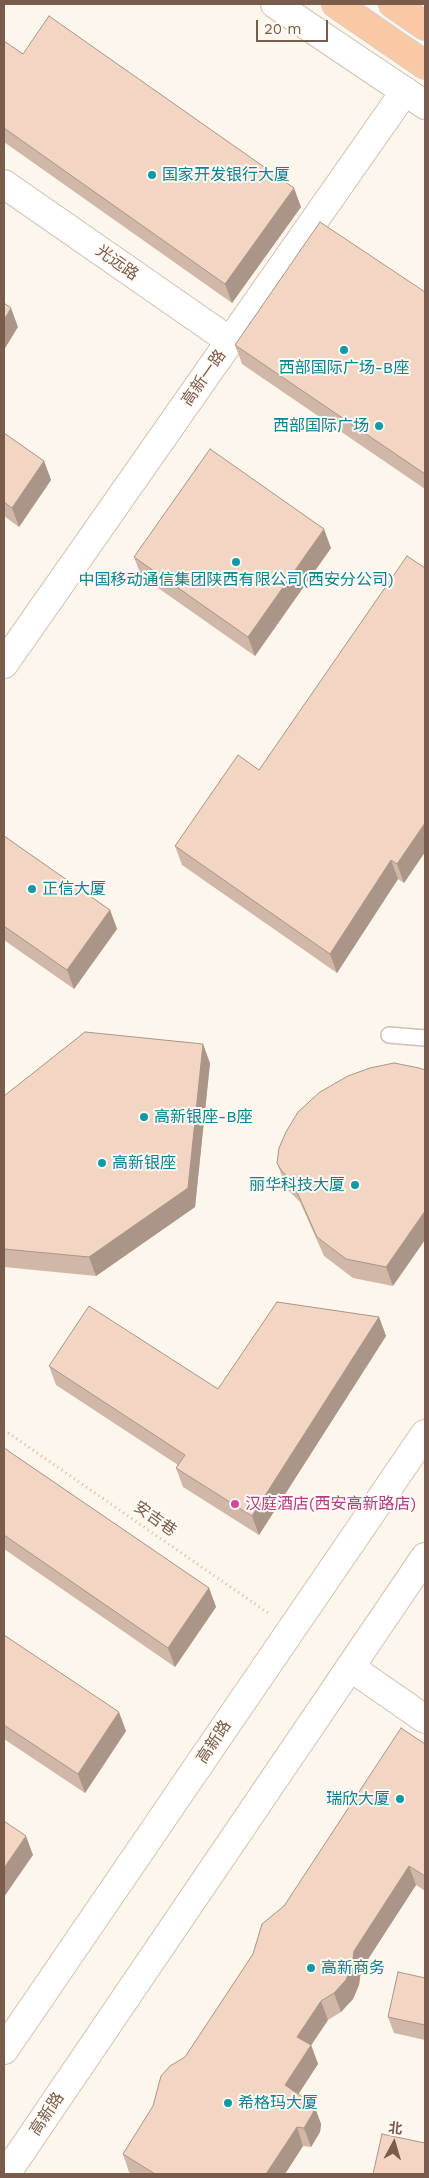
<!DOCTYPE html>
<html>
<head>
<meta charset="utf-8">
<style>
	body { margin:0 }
	#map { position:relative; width:429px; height:2178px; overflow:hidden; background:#fdf6ec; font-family:"Work Sans","Noto Sans SC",sans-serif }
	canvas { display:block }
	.frame { position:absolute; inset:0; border:5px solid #7a5c4d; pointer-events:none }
	.north { position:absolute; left:369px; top:2118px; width:50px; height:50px; -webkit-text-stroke:4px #fffaf3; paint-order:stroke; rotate:6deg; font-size:14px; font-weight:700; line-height:20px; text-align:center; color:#7a5c4d }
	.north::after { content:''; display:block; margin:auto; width:18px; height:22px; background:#7a5c4d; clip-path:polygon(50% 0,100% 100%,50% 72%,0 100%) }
	.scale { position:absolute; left:256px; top:20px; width:72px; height:22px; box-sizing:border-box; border:2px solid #7a5c4d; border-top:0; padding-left:6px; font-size:15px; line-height:18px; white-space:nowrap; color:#7a5c4d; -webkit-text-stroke:4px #fffaf3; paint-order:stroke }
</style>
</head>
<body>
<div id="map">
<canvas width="429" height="2178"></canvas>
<div class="frame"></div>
<div class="north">北</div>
<div class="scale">20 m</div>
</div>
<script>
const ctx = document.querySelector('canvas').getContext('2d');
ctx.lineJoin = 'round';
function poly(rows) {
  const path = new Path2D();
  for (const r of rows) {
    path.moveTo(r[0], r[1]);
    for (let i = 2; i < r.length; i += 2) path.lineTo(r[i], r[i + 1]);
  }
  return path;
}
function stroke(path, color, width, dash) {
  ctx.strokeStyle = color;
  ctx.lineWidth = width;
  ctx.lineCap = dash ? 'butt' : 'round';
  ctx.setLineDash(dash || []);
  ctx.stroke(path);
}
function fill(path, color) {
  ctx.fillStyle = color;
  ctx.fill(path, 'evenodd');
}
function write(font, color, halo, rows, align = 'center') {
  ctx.font = font + ' "Work Sans","Noto Sans SC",sans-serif';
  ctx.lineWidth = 4;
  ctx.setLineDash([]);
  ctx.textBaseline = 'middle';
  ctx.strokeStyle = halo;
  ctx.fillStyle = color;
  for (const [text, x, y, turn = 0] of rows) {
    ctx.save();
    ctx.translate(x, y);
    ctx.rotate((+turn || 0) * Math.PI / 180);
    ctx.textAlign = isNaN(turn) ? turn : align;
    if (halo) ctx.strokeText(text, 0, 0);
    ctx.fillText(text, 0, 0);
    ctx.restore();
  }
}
const path = poly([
	[4,1430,271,1615]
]);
const service = poly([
	[389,1035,425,1038]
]);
const minor = poly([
	[350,1667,425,1719]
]);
const tertiary = poly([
	[4,184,230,341],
	[4,664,405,91]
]);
const secondary = poly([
	[275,4,425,105],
	[4,2050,425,1434],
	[6,2174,425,1557]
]);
const trunk = poly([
	[336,4,425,65],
	[393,4,425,26]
]);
const wall = poly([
	[4,42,23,54,301,207,232,303,4,142],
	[425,292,425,489,242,364,235,345],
	[4,433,44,461,51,480,19,527,4,516],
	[331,548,255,656,141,576,134,557],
	[425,568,425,852,404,883,398,879,337,973,182,865,175,846,259,770],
	[4,836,110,910,117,929,74,989,4,940],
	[210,1063,195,1207,96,1276,4,1267,4,1096],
	[348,1076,393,1286,353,1278,324,1256,300,1202,287,1189,277,1163],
	[379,1317,386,1336,259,1535,183,1487,176,1468,178,1465,56,1385,49,1366,218,1389],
	[4,1448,209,1588,216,1607,175,1667,4,1549],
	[4,1635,126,1731,85,1793,4,1739],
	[425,1744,425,1891,416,1885,361,1970,359,1985,353,1999,341,2012,328,2020,311,2045,318,2064,298,2094,314,2105,321,2124,320,2132,311,2147,303,2146,285,2174,132,2174,129,2172,123,2154,284,1906],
	[425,1978,425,2040,394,2033,388,2017]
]);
const shadedWall = poly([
	[294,188,301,207,232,303,225,284],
	[11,308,18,327,4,350,4,320],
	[44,461,51,480,19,527,12,508],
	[324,529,331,548,255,656,248,637],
	[425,823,425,852,404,883,397,864],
	[391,860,398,879,337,973,330,954],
	[110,910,117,929,74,989,67,970],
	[203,1044,210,1063,195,1207,96,1276,89,1257],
	[425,1211,425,1240,393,1286,386,1267],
	[379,1317,386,1336,259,1535,252,1516],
	[209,1588,216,1607,175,1667,168,1648],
	[119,1712,126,1731,85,1793,78,1774],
	[26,1836,33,1855,4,1897,4,1868],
	[409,1866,416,1885,361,1970,359,1985,353,1999,341,2012,334,1993,354,1951],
	[321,2001,328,2020,304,2056,297,2037],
	[311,2045,318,2064,292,2104,285,2085],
	[314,2105,321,2124,320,2132,311,2147,304,2128],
	[297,2127,303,2146,285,2174,266,2174]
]);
const building = poly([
	[49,16,294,188,225,284,4,128,4,41,23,54,49,16],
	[320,222,425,292,425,474,235,345,320,222],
	[4,303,11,308,4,320,4,303],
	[4,433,44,461,12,508,4,502,4,433],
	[210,449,324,529,248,637,134,557,210,449],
	[407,556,425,568,425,823,397,864,391,860,330,954,175,846,238,755,259,770,407,556],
	[4,836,110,910,67,970,4,926,4,836],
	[85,1032,203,1044,188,1188,89,1257,4,1249,4,1096,85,1032],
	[394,1063,419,1068,425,1070,425,1211,386,1267,346,1259,317,1237,293,1183,281,1170,277,1163,279,1148,286,1132,298,1112,320,1092,348,1076,370,1068,394,1063],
	[277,1302,379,1317,252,1516,176,1468,185,1455,49,1366,89,1306,218,1389,277,1302],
	[4,1448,209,1588,168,1648,4,1535,4,1448],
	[4,1635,119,1712,78,1774,4,1725,4,1635],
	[401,1728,425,1744,425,1876,409,1866,354,1951,352,1966,346,1980,334,1993,321,2001,297,2037,311,2045,285,2085,314,2105,313,2113,304,2128,297,2127,266,2174,155,2174,123,2154,153,2106,161,2076,170,2066,185,2057,253,1954,262,1924,284,1906,401,1728],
	[4,1821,26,1836,4,1868,4,1821],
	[398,1972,425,1978,425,2025,388,2017,398,1972],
	[382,2134,425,2143,425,2174,373,2174,382,2134]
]);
const markers = [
	[152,175,5,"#0f9aa8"],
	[344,350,5,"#0f9aa8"],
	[379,426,5,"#0f9aa8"],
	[236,562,5,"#0f9aa8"],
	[32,889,5,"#0f9aa8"],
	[144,1117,5,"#0f9aa8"],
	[102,1163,5,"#0f9aa8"],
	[355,1185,5,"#0f9aa8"],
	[235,1504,5,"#d1479c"],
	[400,1799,5,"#0f9aa8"],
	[311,1968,5,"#0f9aa8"],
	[228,2103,5,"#0f9aa8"]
];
const cultureNames = [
	["国家开发银行大厦",162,175],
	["西部国际广场-B座",344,368,"center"],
	["西部国际广场",369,426,"right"],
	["中国移动通信集团陕西有限公司(西安分公司)",236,580,"center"],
	["正信大厦",42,889],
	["高新银座-B座",154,1117],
	["高新银座",112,1163],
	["丽华科技大厦",345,1185,"right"],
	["瑞欣大厦",390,1799,"right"],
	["高新商务",321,1968],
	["希格玛大厦",238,2103]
];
const streetNames = [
	["光远路",117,263,35],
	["高新一路",204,378,-55],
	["安吉巷",155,1519,35],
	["高新路",214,1742,-56],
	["高新路",47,2114,-56]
];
const hotelNames = [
	["汉庭酒店(西安高新路店)",245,1504]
];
stroke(service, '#d1beb0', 18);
stroke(minor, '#d1beb0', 30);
stroke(tertiary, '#d1beb0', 30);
stroke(secondary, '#d6c0b0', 30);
stroke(trunk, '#dad1cd', 30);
stroke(path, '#d9b8a5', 3, [1, 4]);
stroke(service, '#fff', 15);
stroke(minor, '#fff', 28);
stroke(tertiary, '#fff', 28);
stroke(secondary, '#fff', 28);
stroke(trunk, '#f9c8a4', 28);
fill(wall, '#d1b7a8');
fill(shadedWall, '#aa9588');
fill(building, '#f3d5c3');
stroke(building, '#aa9588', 1);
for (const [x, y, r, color] of markers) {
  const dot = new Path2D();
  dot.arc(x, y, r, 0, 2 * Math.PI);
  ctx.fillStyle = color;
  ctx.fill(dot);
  stroke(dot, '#fffaf3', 2);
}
write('16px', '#0d838f', '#fffaf3', cultureNames, 'left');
write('16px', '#7a5c4d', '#fffaf3', streetNames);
write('16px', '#b23c85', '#fffaf3', hotelNames, 'left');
</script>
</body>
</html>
